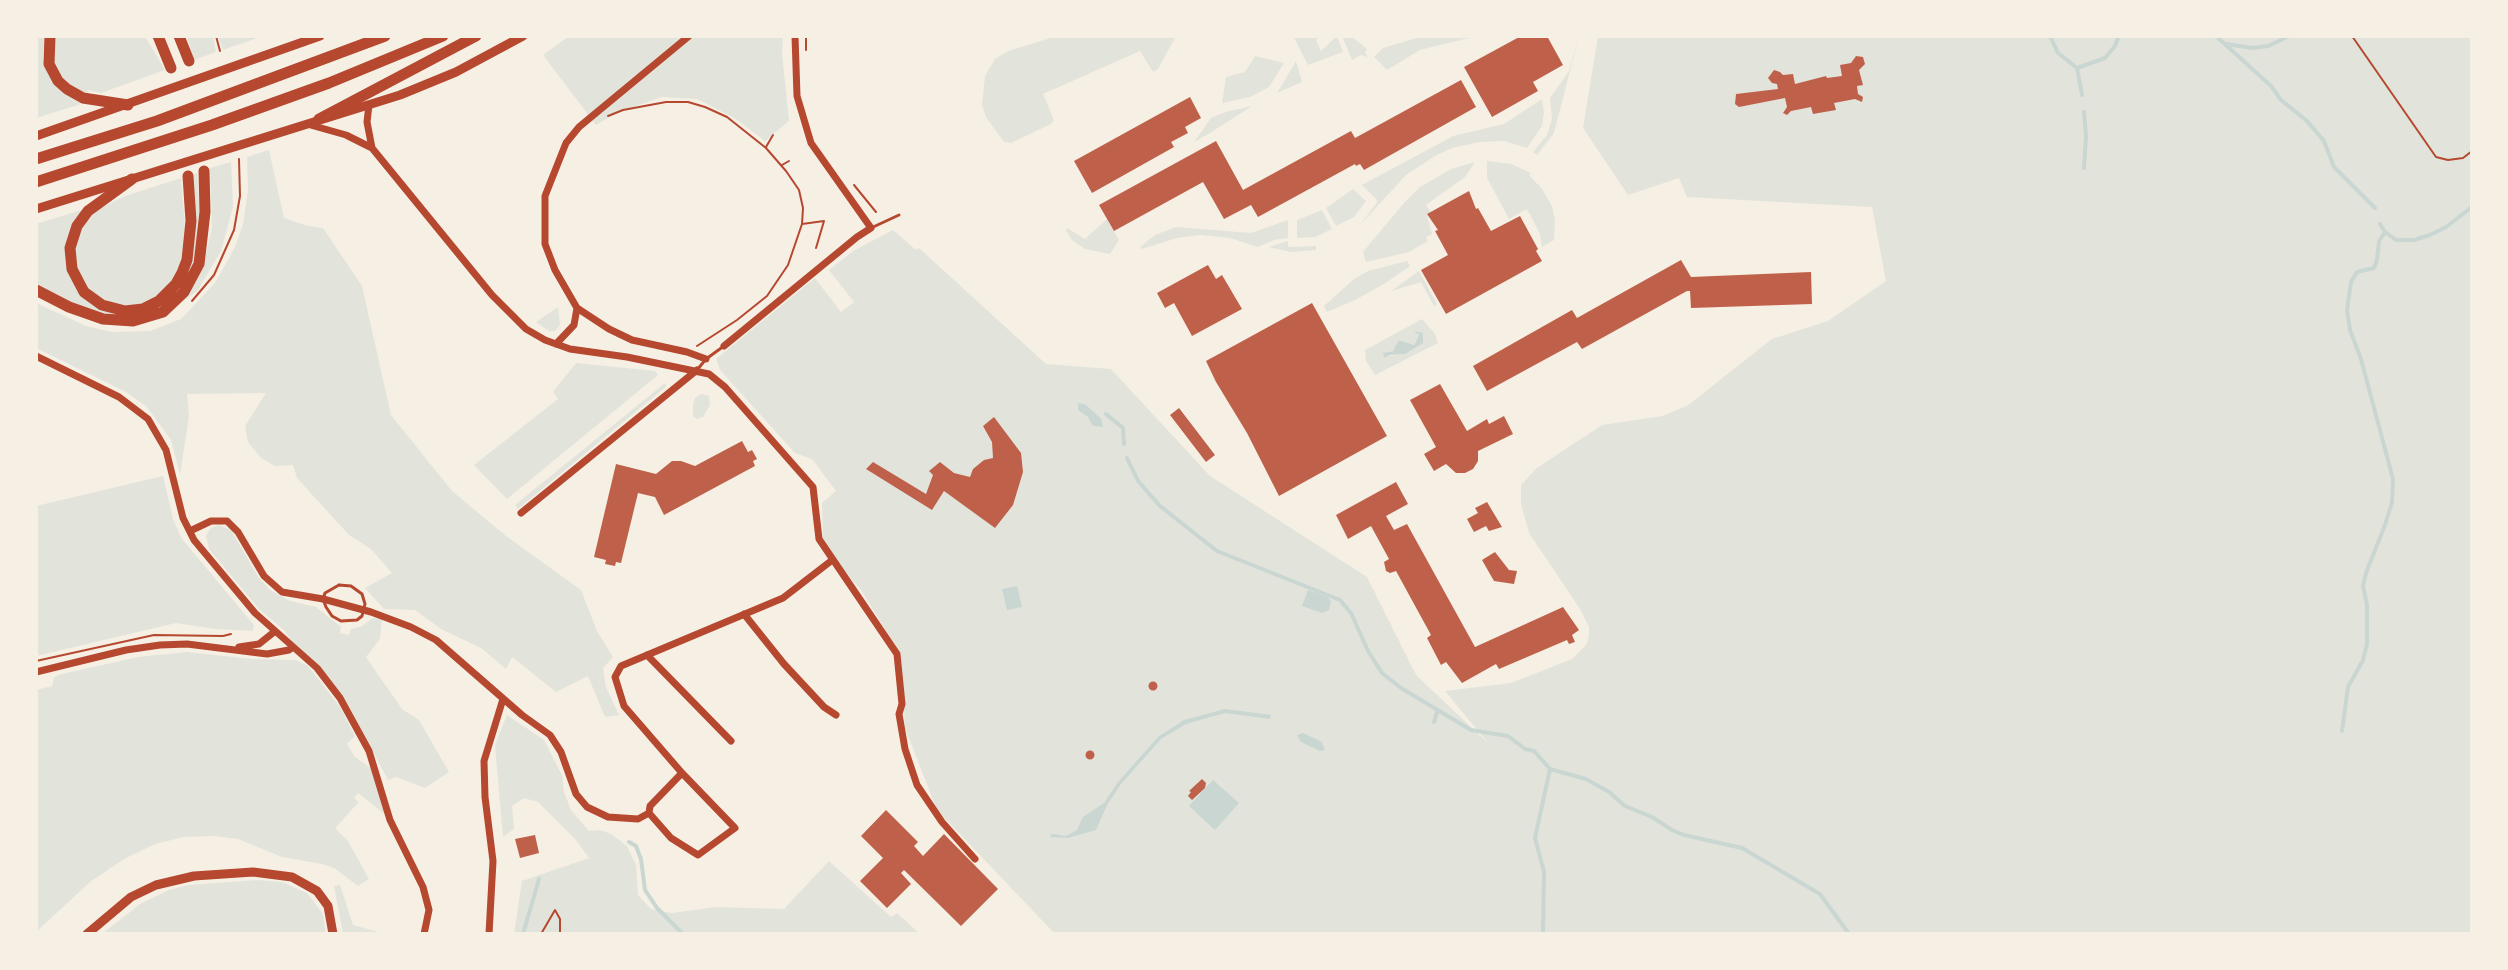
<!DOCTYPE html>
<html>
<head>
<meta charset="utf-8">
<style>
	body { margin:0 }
	#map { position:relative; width:2508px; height:970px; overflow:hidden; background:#f6efe4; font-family:"Open Sans",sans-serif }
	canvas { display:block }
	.frame { position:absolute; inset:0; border:38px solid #f6efe4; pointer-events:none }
</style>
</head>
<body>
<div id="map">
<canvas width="2508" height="970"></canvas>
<div class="frame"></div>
</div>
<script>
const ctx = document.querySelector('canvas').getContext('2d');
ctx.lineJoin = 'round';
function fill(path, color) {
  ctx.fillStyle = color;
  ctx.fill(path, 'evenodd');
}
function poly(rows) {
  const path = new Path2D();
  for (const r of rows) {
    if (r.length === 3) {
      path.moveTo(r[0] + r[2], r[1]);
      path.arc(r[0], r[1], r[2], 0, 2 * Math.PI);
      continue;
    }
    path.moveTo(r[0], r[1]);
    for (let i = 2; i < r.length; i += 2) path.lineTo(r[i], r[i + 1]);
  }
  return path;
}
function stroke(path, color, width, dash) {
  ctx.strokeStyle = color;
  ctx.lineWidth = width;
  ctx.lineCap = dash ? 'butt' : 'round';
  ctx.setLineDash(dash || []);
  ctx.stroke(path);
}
const green = poly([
	[45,36,43,58,49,76,63,92,81,104,36,118,36,37],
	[53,36,145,36,165,70,101,93,88,90,86,95,76,91,55,71,51,48],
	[187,36,213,36,216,52,194,60],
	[218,36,263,36,223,50],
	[569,36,783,36,782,53,789,121,765,141,736,119,697,99,662,97,619,112,596,125,543,55],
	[1057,36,1175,38,1158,69,1153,72,1140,51,1043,94,1054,120,1051,124,1011,143,1004,142,986,117,982,105,985,76,995,59,1008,51],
	[1293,36,1320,36,1316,40,1321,51,1337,36,1343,52,1308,65],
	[1342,36,1351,36,1367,49,1365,52,1368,57,1361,55,1352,60],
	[1423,36,1477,36,1420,50,1387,70,1374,57,1383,48],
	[1579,36,1554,133,1537,155,1533,152,1547,135,1552,119,1550,98,1569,71],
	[1598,36,2472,36,2472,934,1055,934,937,810,905,728,901,655,861,590,833,558,823,539,822,503,836,491,812,459,795,453,720,370,716,359,815,278,841,312,854,302,829,270,853,251,893,230,916,250,919,248,1046,364,1111,369,1210,476,1367,577,1416,675,1488,743,1445,691,1511,683,1572,659,1586,645,1589,636,1589,627,1580,609,1529,533,1521,504,1521,485,1537,468,1602,425,1662,416,1687,406,1772,339,1828,321,1886,281,1872,207,1687,197,1679,178,1628,195,1583,128],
	[1255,56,1284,63,1269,87,1250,97,1222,103,1226,77,1245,72],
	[1296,61,1302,82,1277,93],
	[1542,99,1544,113,1542,126,1527,148,1504,141,1480,142,1452,148,1435,156,1406,175,1360,225,1378,201,1362,185,1453,136,1504,124],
	[1252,106,1210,133,1194,142,1211,118,1225,112],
	[269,150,284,218,308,226,323,228,362,286,391,415,452,491,506,536,581,590,597,631,613,657,603,668,606,687,619,715,605,717,588,676,556,692,512,657,506,669,481,648,441,629,415,610,384,609,365,588,392,573,371,549,349,535,297,478,293,465,275,466,261,458,248,442,245,426,266,393,187,394,189,416,180,475,171,440,146,406,126,392,36,348,36,303,86,326,112,332,150,331,181,319,215,283,235,247,243,224,248,190,247,157],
	[1487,161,1511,164,1531,173,1529,175,1542,189,1552,206,1555,220,1554,240,1542,247,1540,234,1527,209,1509,219,1487,178],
	[231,162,233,207,221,251,198,290,163,317,192,288,203,268,212,227,210,168],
	[1475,162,1465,177,1426,205,1431,212,1427,215,1432,234,1426,237,1428,241,1409,252,1366,262,1363,252,1403,204,1420,187,1451,169],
	[197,173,200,219,196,258,189,278,167,304,148,315,96,314,36,286,36,224,85,209,70,232,81,293,137,314,189,266,195,238,194,174],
	[181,178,185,226,183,259,177,276,167,291,144,305,115,306,90,293,78,276,74,246,86,220,101,208,125,196],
	[1353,189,1366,201,1354,217,1336,226,1326,208],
	[1322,210,1332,229,1315,237,1297,238,1297,220],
	[1107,219,1119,240,1110,254,1085,249,1072,240,1066,230,1067,228,1085,239],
	[1288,220,1288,238,1274,240,1258,247,1230,238,1200,235,1177,238,1142,249,1140,247,1155,235,1176,227,1251,233],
	[1288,241,1288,247,1316,246,1316,250,1291,252,1269,247],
	[1407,261,1410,266,1384,284,1355,300,1327,312,1324,306,1354,279,1368,271],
	[1419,271,1437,304,1434,306,1421,282,1391,291],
	[558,307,560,325,555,331,549,331,536,322],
	[1422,319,1435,334,1438,343,1375,375,1366,361,1365,350],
	[1417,332,1424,336,1415,347,1405,354,1387,356,1384,353,1393,351,1401,340,1413,346,1419,335],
	[576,363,655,371,658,375,507,499,474,465,558,399,553,392],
	[665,383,667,386,518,509,515,505],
	[701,394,709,396,710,405,703,417,697,419,693,416,693,405,695,398],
	[163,476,173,519,182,539,254,625,253,631,215,629,176,623,36,656,36,506],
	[219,525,231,530,259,578,270,590,290,601,316,607,341,627,340,633,349,635,351,629,362,626,373,618,382,619,380,639,366,657,402,709,419,720,449,772,425,788,396,777,388,780,349,706,330,679,289,638,285,631,259,609,209,549,206,535,211,528],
	[187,652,252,659,296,660,308,666,320,681,340,707,355,736,347,744,355,757,371,768,386,815,358,793,354,798,359,802,335,828,348,841,369,879,358,886,334,868,322,864,282,857,238,839,213,836,184,837,155,844,124,859,90,882,36,932,36,690,52,686,54,678,58,675,138,657],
	[507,715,544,740,562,775,564,792,571,810,589,831,600,830,611,834,627,846,636,865,638,895,651,909,672,913,716,907,784,909,829,861,891,917,897,913,920,934,514,934,522,881,589,858,575,839,538,802,524,798,512,806,514,829,503,837,495,745],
	[257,880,282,882,307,893,323,914,326,934,102,934,140,904,169,890,188,885],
	[340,885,353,925,378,932,378,934,343,934,334,886]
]);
const water = poly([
	[1414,331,1423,333,1423,343,1405,354,1390,355,1384,358,1383,353,1393,351,1399,340,1414,345,1419,335],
	[1078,403,1086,405,1101,419,1103,427,1093,426,1088,417,1078,410],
	[1017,586,1022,607,1007,610,1002,589],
	[1308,590,1328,597,1331,602,1329,610,1322,613,1302,606],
	[1225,709,1271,715,1270,719,1225,713,1186,724,1161,739,1121,784,1107,805,1096,830,1068,838,1050,837,1052,834,1066,836,1077,830,1083,817,1104,803,1118,782,1158,737,1184,720],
	[1303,733,1322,742,1325,750,1320,751,1301,742,1297,735],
	[1213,780,1239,803,1215,830,1189,806]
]);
const stream = poly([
	[2050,36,2058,53,2077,68,2105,58,2115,46,2118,38],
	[2216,36,2271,86,2281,100,2307,121,2324,141,2334,167,2375,208],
	[2226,44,2253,48,2268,46,2289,36],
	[2077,68,2082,95],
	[2084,112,2086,136,2084,168],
	[2380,224,2385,232,2396,240,2414,240,2430,235,2446,227,2472,207],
	[1106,414,1123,428,1124,444],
	[1127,458,1138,481,1160,506,1217,551,1340,600,1351,613,1368,651,1382,673,1401,688,1471,730,1508,736,1525,749,1534,751,1550,769,1586,779,1609,792,1625,806,1652,817,1672,830,1684,835,1742,848,1820,894,1849,934],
	[1434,722,1437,712],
	[2342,731,2348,687,2363,660,2367,644,2367,605,2363,586,2366,573,2385,525,2392,502,2393,479,2361,359,2350,330,2347,310,2351,282,2357,272,2374,268,2377,260,2379,241,2385,232],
	[629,842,636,846,641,859,645,890,657,908,683,934],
	[523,934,539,879],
	[1543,934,1544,872,1535,838,1550,769]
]);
const building = poly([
	[1521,36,1547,36,1563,65,1533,82,1538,91,1492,117,1464,67],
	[1856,56,1863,57,1865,64,1859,70,1863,85,1857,86,1858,94,1863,97,1862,102,1855,99,1834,103,1836,110,1813,114,1811,107,1791,111,1787,115,1783,113,1787,107,1785,98,1739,107,1735,104,1736,94,1778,89,1777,84,1772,83,1768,78,1774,70,1780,72,1783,75,1793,74,1795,84,1826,76,1827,78,1842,76,1840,65,1851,63],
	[1461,80,1476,107,1364,170,1360,164,1356,166,1355,164,1258,217,1251,205,1224,219,1203,182,1114,231,1099,205,1216,141,1243,190,1351,131,1355,138],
	[1190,97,1201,118,1185,127,1188,133,1171,142,1174,147,1092,193,1074,161],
	[1469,191,1476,209,1478,208,1491,231,1520,216,1538,249,1536,251,1542,261,1446,314,1421,270,1448,255,1435,231,1438,230,1427,214],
	[1681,260,1691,277,1811,272,1812,304,1691,308,1690,291,1687,291,1582,349,1577,342,1487,391,1473,366,1572,310,1577,318],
	[1208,265,1216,279,1222,275,1242,309,1192,336,1174,303,1165,308,1157,293],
	[1312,303,1387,436,1279,496,1247,433,1216,382,1206,361],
	[1440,384,1467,431,1487,419,1489,424,1504,416,1513,434,1478,451,1478,461,1473,469,1465,473,1456,473,1446,464,1434,471,1424,454,1436,447,1410,400],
	[1179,408,1215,455,1206,462,1170,415],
	[994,417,1021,453,1023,472,1013,505,995,528,944,491,932,510,866,469,873,462,926,494,933,475,929,471,940,462,954,473,970,477,973,469,984,460,993,458,992,442,983,426],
	[742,441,748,452,752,450,757,459,753,461,755,466,664,515,655,497,638,493,621,563,616,562,615,566,605,564,606,560,594,557,616,464,656,474,672,461,681,461,695,466],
	[1396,482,1408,504,1386,516,1394,530,1407,524,1475,647,1563,607,1579,630,1572,635,1575,642,1569,644,1567,640,1499,669,1496,664,1462,683,1446,662,1441,665,1427,638,1431,635,1396,571,1390,573,1386,571,1384,562,1389,559,1371,526,1348,539,1336,515],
	[1487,502,1502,527,1489,531,1486,526,1474,532,1467,519,1478,513,1475,508],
	[1495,552,1509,570,1517,571,1514,584,1494,581,1482,560],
	[1153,686,4.5],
	[1090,755,4.5],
	[1202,779,1206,783,1205,788,1192,800,1188,796,1191,792,1189,791],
	[886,810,918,842,914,846,923,856,944,834,998,889,961,926,904,870,901,873,911,884,887,908,860,881,883,858,861,836],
	[535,835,539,853,520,858,515,839]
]);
const path = poly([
	[216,36,220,51],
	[2352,36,2436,157,2448,160,2463,158,2472,151],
	[806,50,806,36],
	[608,116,623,110,666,102,688,102,705,107,727,117,766,148,786,171,799,190,803,208,802,224,788,265,767,296,737,320,697,346],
	[766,147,773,135],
	[782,165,789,161],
	[854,185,876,212],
	[802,224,824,221,816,248],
	[192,301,214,275,234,230,240,196,239,159],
	[36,661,154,635,223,636,231,634],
	[541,934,555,910,560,919,560,934]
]);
const service = poly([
	[871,228,899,215],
	[697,370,706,359,724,346],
	[339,585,351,586,362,594,365,604,362,616,357,620,341,621,332,616,326,607,323,599,325,593,339,585]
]);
const minor = poly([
	[689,36,579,127,566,143,545,196,545,244,555,270,577,308,609,329,632,340,687,352,706,359],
	[369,105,367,122,372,148,492,295,526,329,545,340,570,349,627,357,709,374,725,387,813,487,819,539,897,654,902,704,899,714,905,749,917,785,942,822,975,859],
	[307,124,346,135,372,148],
	[556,344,574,325,577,308],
	[724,346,857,237,871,228,811,143,797,96,795,36],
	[36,356,119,397,148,419,166,450,183,518,194,540,255,613,317,668,340,698,369,751,390,820,423,887,429,910,424,934],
	[521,513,697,370],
	[190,531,211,521,227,521,238,532,264,576,282,592,323,599,371,612,411,627,436,640,522,715,550,735,561,752,576,794,587,807,608,817,638,819,649,813],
	[744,614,784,664,824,707,836,715],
	[239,647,259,644,274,632],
	[647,655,731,741],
	[36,672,126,650,160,645,187,644,267,654,289,650,293,647],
	[649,813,671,838,698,855,735,828,682,773,624,706,615,677,621,666,783,598,831,561],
	[649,813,650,806,682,773],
	[489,934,493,861,485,797,484,761,503,699]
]);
const tertiary = poly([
	[36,136,320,36],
	[36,209,400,95,456,72,523,36],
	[87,934,131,897,156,885,194,876,253,872,292,877,317,891,328,906,333,934]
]);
const primary = poly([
	[50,36,49,64,58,81,67,89,83,98,128,105],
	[158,36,171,68],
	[179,36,189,61],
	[132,179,88,211,77,226,70,248,72,269,84,292,102,305,125,311,143,309,159,301,176,284,182,273,187,260,191,221,188,176],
	[36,290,69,307,103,319,133,321,163,312,184,292,199,264,205,212,204,171]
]);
const trunk = poly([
	[319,119,476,36],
	[36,159,157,121,385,36],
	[36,182,212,125,329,83,443,36]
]);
fill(green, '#e2e4dc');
fill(water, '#c9d6d2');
stroke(stream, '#c9d6d2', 4);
fill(building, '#bf614a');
stroke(path, '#b5482f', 2);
stroke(service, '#b5482f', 3);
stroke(minor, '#b5482f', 7);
stroke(tertiary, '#b5482f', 9);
stroke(primary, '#b5482f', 11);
stroke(trunk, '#b5482f', 11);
</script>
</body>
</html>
